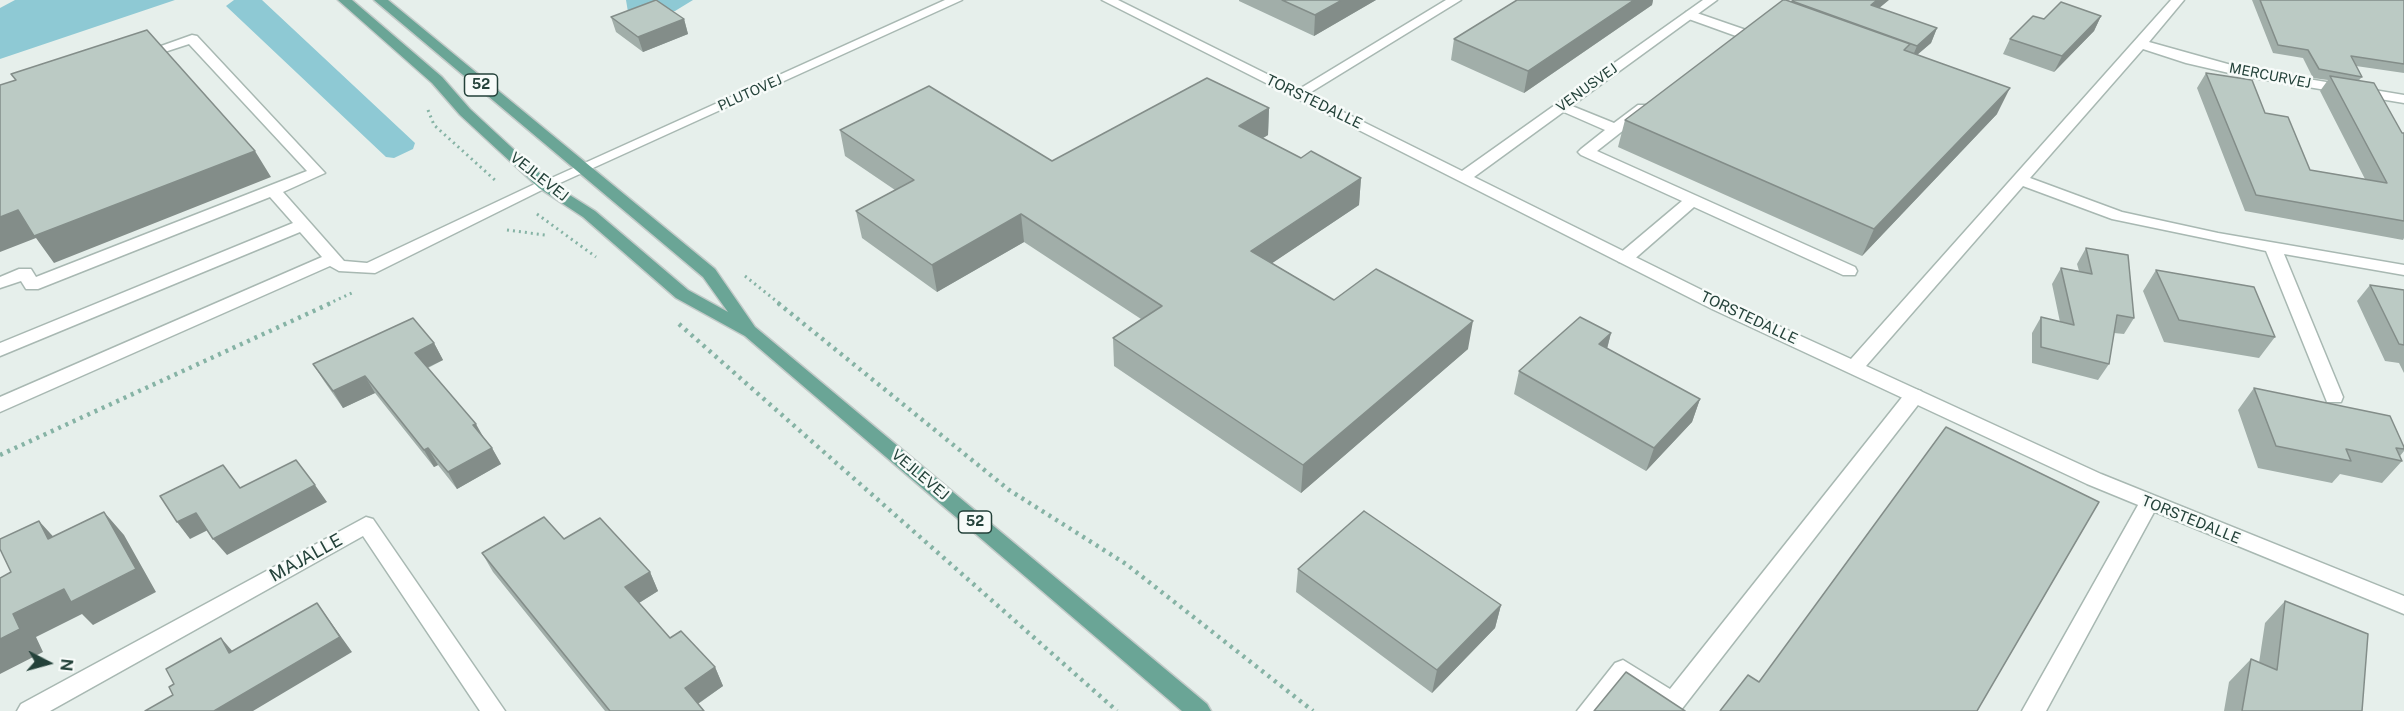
<!DOCTYPE html>
<html>
<head>
<meta charset="utf-8">
<style>
	body { margin:0 }
	#map { position:relative; width:2404px; height:711px; overflow:hidden; background:#e6efeb; font-family:"Public Sans",sans-serif }
	canvas { display:block }
	.north { position:absolute; left:18px; top:633px; width:60px; height:60px; -webkit-text-stroke:4px #f7fbf9; paint-order:stroke; rotate:96deg; font-size:16px; font-weight:700; line-height:24px; text-align:center; color:#24423a }
	.north::after { content:''; display:block; margin:auto; width:21px; height:27px; background:#24423a; clip-path:polygon(50% 0,100% 100%,50% 72%,0 100%) }
</style>
</head>
<body>
<div id="map">
<canvas width="2404" height="711"></canvas>
<div class="north">N</div>
</div>
<script>
const ctx = document.querySelector('canvas').getContext('2d');
ctx.lineJoin = 'round';
function fill(path, color) {
  ctx.fillStyle = color;
  ctx.fill(path, 'evenodd');
}
function poly(rows) {
  const path = new Path2D();
  for (const r of rows) {
    path.moveTo(r[0], r[1]);
    for (let i = 2; i < r.length; i += 2) path.lineTo(r[i], r[i + 1]);
  }
  return path;
}
function stroke(path, color, width, dash) {
  ctx.strokeStyle = color;
  ctx.lineWidth = width;
  ctx.lineCap = dash ? 'butt' : 'round';
  ctx.setLineDash(dash || []);
  ctx.stroke(path);
}
function write(font, color, halo, rows, align = 'center') {
  ctx.font = font + ' "Public Sans",sans-serif';
  ctx.lineWidth = 5;
  ctx.setLineDash([]);
  ctx.textBaseline = 'middle';
  ctx.strokeStyle = halo;
  ctx.fillStyle = color;
  for (const [text, x, y, turn = 0] of rows) {
    ctx.save();
    ctx.translate(x, y);
    ctx.rotate((+turn || 0) * Math.PI / 180);
    ctx.textAlign = isNaN(turn) ? turn : align;
    if (halo) ctx.strokeText(text, 0, 0);
    ctx.fillText(text, 0, 0);
    ctx.restore();
  }
}
const water = poly([
	[15,0,175,0,0,59,0,8],
	[234,0,262,0,415,143,413,149,394,158,386,157,226,6],
	[626,0,693,0,675,11,647,16,628,12]
]);
const pathFar1 = poly([
	[428,110,434,125,496,181],
	[537,214,596,257],
	[507,230,545,235],
	[745,276,780,304],
	[328,304,354,292]
]);
const path = poly([
	[778,303,1009,490,1126,564,1313,711],
	[679,324,1117,711],
	[0,455,331,303]
]);
const service = poly([
	[1446,0,1461,0,1303,97,1298,98,1291,94,1446,0],
	[1691,11,1746,30,1748,33,1746,36,1736,36,1686,18,1686,12,1691,11],
	[192,35,197,36,325,173,283,192,344,261,367,263,539,182,549,182,552,185,375,273,339,271,330,266,0,412,0,397,322,257,300,232,0,356,0,343,293,223,270,197,38,289,26,289,21,281,0,288,0,277,19,269,31,269,36,277,307,171,189,44,140,60,133,56,192,35],
	[1562,102,1614,123,1638,105,1648,105,1650,108,1648,111,1597,151,1855,267,1857,271,1855,275,1843,275,1694,207,1631,262,1619,262,1617,258,1619,254,1682,201,1581,155,1578,152,1581,149,1605,130,1557,109,1555,106,1562,102],
	[1914,389,1921,391,1923,396,1921,401,1681,710,1665,710,1625,684,1603,711,1577,711,1615,663,1623,660,1670,689,1907,391,1914,389],
	[2149,495,2156,498,2159,503,2046,711,2022,711,2142,498,2149,495]
]);
const minor = poly([
	[945,0,962,0,549,188,539,188,536,185,945,0],
	[1102,0,1118,0,1462,171,1703,0,1717,0,1474,177,1724,301,1851,359,2171,0,2184,0,2149,42,2242,68,2404,95,2404,103,2242,76,2186,63,2143,49,2030,178,2122,212,2218,233,2404,265,2404,275,2284,254,2343,397,2341,402,2327,402,2325,397,2266,251,2112,219,2023,186,1866,366,2101,474,2404,596,2404,614,2087,484,1712,309,1102,0],
	[366,517,373,519,505,711,480,711,363,536,50,711,17,711,21,704,366,517]
]);
const primary = poly([
	[338,0,352,0,442,77,470,109,549,182,595,211,688,290,728,312,703,277,374,0,388,0,715,269,755,327,1207,704,1211,711,1182,711,745,336,676,298,583,217,539,188,460,115,432,83,338,0]
]);
const wall = poly([
	[1239,0,1376,0,1314,36,1239,1],
	[1517,0,1653,0,1652,5,1524,93,1451,60,1454,39],
	[2252,0,2404,0,2404,73,2356,66,2362,77,2359,80,2402,133,2404,133,2404,238,2403,240,2245,211,2197,88,2206,73,2265,113,2310,170,2365,179,2320,91,2328,80,2313,78,2303,58,2273,53],
	[1792,1,1879,8,1937,28,1931,43,1917,55,1997,114,1862,256,1618,147,1625,120],
	[2101,16,2094,31,2054,72,2003,54,2010,39,2044,19],
	[611,17,684,19,688,34,643,52,616,32],
	[1269,108,1268,135,1263,138,1301,158,1361,178,1359,205,1272,263,1334,300,1468,349,1301,493,1114,366,1113,338,1141,319,1024,242,937,292,862,238,856,211,895,190,845,156,840,130,1052,161],
	[2086,248,2134,318,2124,334,2114,333,2109,364,2098,380,2032,363,2032,333,2041,317,2060,322,2052,284,2061,268,2079,271,2077,264],
	[2156,270,2275,337,2259,358,2164,342,2143,291],
	[2370,285,2404,290,2404,373,2399,363,2385,361,2357,301],
	[1611,333,1607,349,1700,399,1692,422,1646,471,1514,394,1519,371],
	[434,343,443,360,428,368,492,448,501,464,457,489,438,465,434,467,375,393,343,408,324,381,313,364],
	[2254,388,2404,447,2404,451,2400,456,2402,461,2382,483,2340,474,2332,483,2258,468,2238,410],
	[482,553,650,572,658,591,639,603,670,638,715,667,723,686,698,704,704,711,605,711,493,572],
	[1298,569,1501,605,1495,628,1432,693,1296,592],
	[2285,601,2362,711,2224,711,2229,682,2251,659,2259,663,2265,623]
]);
const shadedWall = poly([
	[1342,0,1376,0,1314,36,1315,15],
	[1634,0,1653,0,1652,5,1524,93,1528,71],
	[1877,0,1889,0,1866,19,1871,5],
	[2101,16,2094,31,2054,72,2062,56],
	[684,19,688,34,643,52,638,37],
	[1937,28,1931,43,1911,60,1917,46],
	[2010,88,1997,114,1862,256,1874,229],
	[1269,108,1268,135,1239,152,1239,126],
	[255,151,271,177,54,263,36,238,0,252,0,217,18,210],
	[1361,178,1359,205,1250,278,1251,251],
	[1021,214,1024,242,937,292,932,265],
	[1473,321,1468,349,1301,493,1303,465],
	[1611,333,1605,356,1599,344],
	[434,343,443,360,424,369,415,353],
	[365,376,375,393,343,408,333,391],
	[1700,399,1692,422,1646,471,1654,448],
	[476,424,485,440,473,425],
	[428,448,438,465,434,467,424,450],
	[492,448,501,464,457,489,448,472],
	[315,485,327,502,227,555,213,539],
	[104,512,124,535,156,592,93,625,82,614,36,637,43,652,0,674,0,639,13,614],
	[196,513,210,529,190,539,177,522],
	[39,521,60,544,48,539],
	[650,572,658,591,634,606,625,587],
	[317,603,352,652,253,711,214,711],
	[1501,605,1495,628,1432,693,1437,670],
	[221,638,234,653,229,653],
	[715,667,723,686,693,707,685,688]
]);
const building = poly([
	[656,0,684,19,638,37,611,17,656,0],
	[1282,0,1342,0,1315,15,1282,0],
	[1517,0,1634,0,1528,71,1454,39,1517,0],
	[1783,0,1786,0,1910,44,1904,50,2010,88,1874,229,1625,120,1783,0],
	[1794,0,1877,0,1871,5,1937,28,1917,46,1792,1,1794,0],
	[2260,0,2404,0,2404,64,2351,56,2362,77,2319,69,2308,50,2278,45,2260,0],
	[2061,2,2101,16,2062,56,2010,39,2033,16,2044,19,2061,2],
	[147,30,255,151,34,236,18,210,0,217,0,85,16,80,11,74,147,30],
	[2206,73,2252,80,2265,113,2288,117,2310,170,2387,183,2330,76,2374,83,2402,133,2404,133,2404,221,2256,195,2206,73],
	[1207,78,1269,108,1239,126,1301,158,1311,151,1361,178,1251,251,1334,300,1376,269,1473,321,1303,465,1113,338,1162,306,1021,214,932,265,856,211,914,180,840,130,929,86,1052,161,1207,78],
	[2086,248,2128,255,2134,318,2117,315,2109,364,2041,347,2041,317,2074,325,2061,268,2092,274,2086,248],
	[2156,270,2254,287,2275,337,2179,320,2156,270],
	[2370,285,2404,290,2404,345,2399,344,2370,285],
	[1580,317,1611,333,1599,344,1700,399,1654,448,1519,371,1580,317],
	[413,318,434,343,415,353,476,424,473,425,492,448,448,472,428,448,424,450,365,376,333,391,313,364,413,318],
	[2254,388,2390,416,2404,447,2404,449,2396,448,2402,461,2346,449,2351,461,2276,446,2254,388],
	[1946,427,2099,502,1977,711,1720,711,1748,675,1759,682,1946,427],
	[296,460,315,485,213,539,196,513,177,522,160,496,223,465,240,488,296,460],
	[1364,511,1501,605,1437,670,1298,569,1364,511],
	[104,512,136,569,71,602,64,589,13,614,20,629,0,639,0,578,11,572,0,549,0,539,39,521,48,539,104,512],
	[544,517,564,539,600,518,650,572,625,587,670,638,681,631,715,667,685,688,704,711,610,711,482,553,544,517],
	[2285,601,2368,634,2362,711,2242,711,2251,659,2277,670,2285,601],
	[317,603,340,637,214,711,145,711,173,695,169,687,174,684,166,669,221,638,229,653,317,603],
	[1626,672,1685,711,1594,711,1626,672]
]);
const farStreetnames = [
	["MERCURVEJ",2270,76,11],
	["VENUSVEJ",1587,88,-36],
	["PLUTOVEJ",750,93,-24]
];
const shields = [
	[481,85,33],
	[975,522,33]
];
const shieldNames = [
	["52",481,85],
	["52",975,522]
];
const streetNames = [
	["TORSTEDALLE",1314,102,26],
	["VEJLEVEJ",539,177,38],
	["TORSTEDALLE",1749,318,25],
	["VEJLEVEJ",920,475,40],
	["TORSTEDALLE",2191,520,22]
];
const nearStreetnames = [
	["MAJALLE",306,558,-29]
];
fill(water, '#8ec9d4');
stroke(service, '#a8b8b2', 3);
stroke(minor, '#a8b8b2', 3);
stroke(primary, '#c2cac8', 3);
stroke(pathFar1, '#86b3a5', 3, [2, 4]);
stroke(path, '#86b3a5', 4.5, [3, 5]);
fill(service, '#fff');
fill(minor, '#fff');
fill(primary, '#6aa596');
fill(wall, '#a1aea9');
fill(shadedWall, '#838d89');
fill(building, '#bbcac4');
stroke(building, '#838d89', 1.5);
write('14px', '#24423a', '#f7fbf9', farStreetnames);
for (const [x, y, w] of shields) {
  const box = new Path2D();
  box.roundRect(x - w / 2, y - 11, w, 22, 4.5);
  ctx.fillStyle = '#f7fbf9';
  ctx.fill(box);
  stroke(box, '#24423a', 1.5);
}
write('bold 14px', '#24423a', null, shieldNames);
write('15px', '#24423a', '#f7fbf9', streetNames);
write('18px', '#24423a', '#f7fbf9', nearStreetnames);
</script>
</body>
</html>
